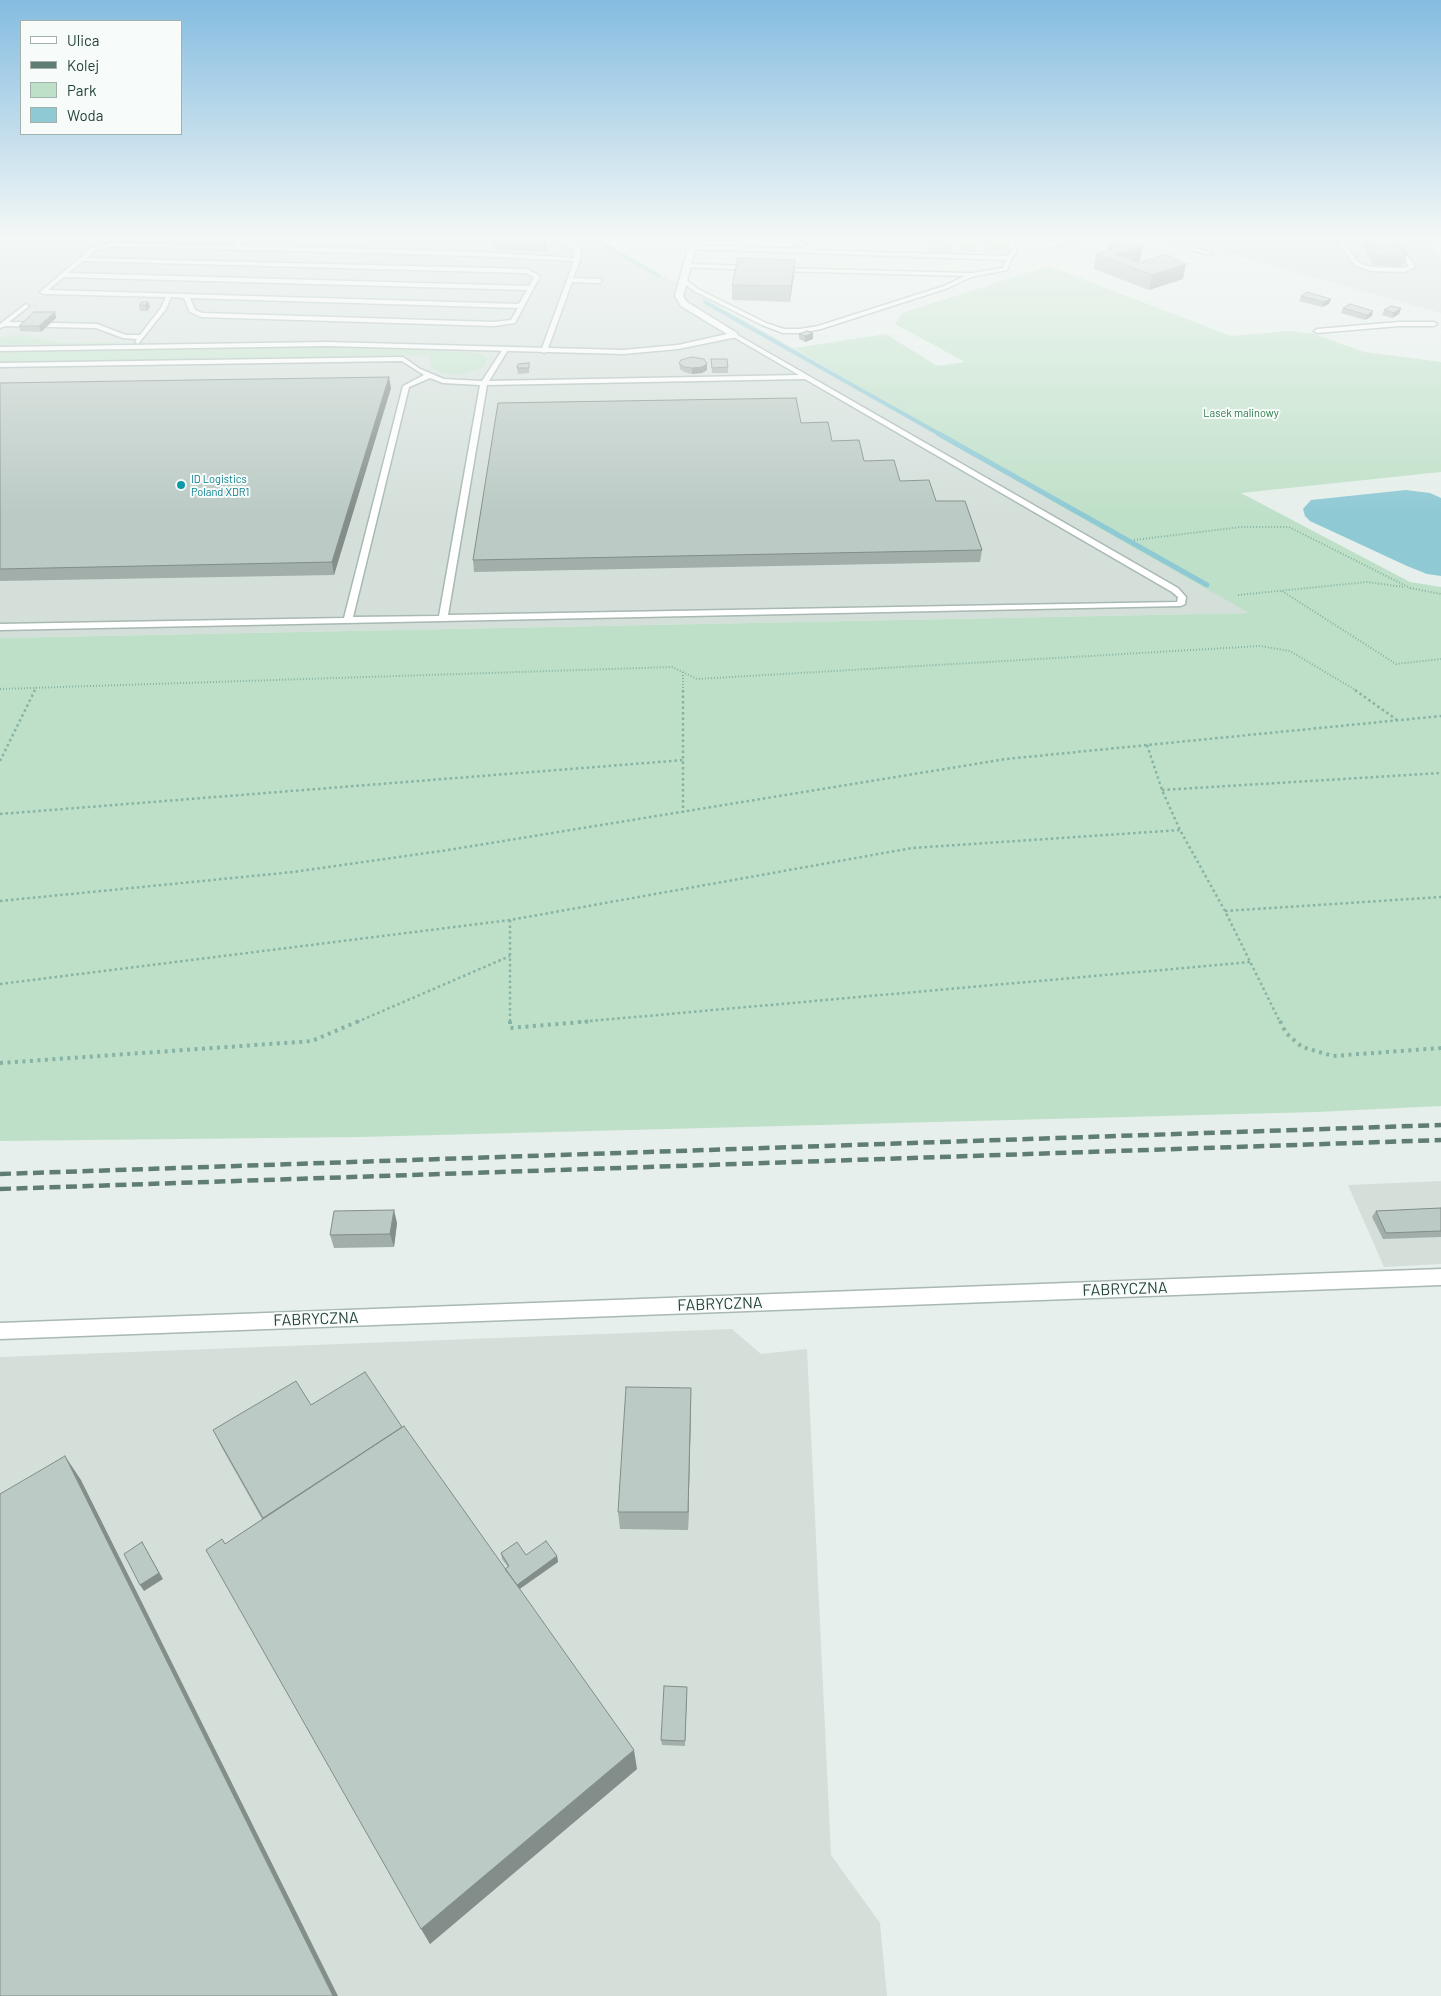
<!DOCTYPE html>
<html>
<head>
<meta charset="utf-8">
<style>
	body { margin:0 }
	#map { position:relative; width:1441px; height:1996px; overflow:hidden; background:#e6efeb; font-family:Barlow,sans-serif }
	canvas { display:block }
	.legend { position:absolute; left:20px; top:20px; width:162px; height:115px; box-sizing:border-box; background:#f7fbf9; border:1px solid #a3b1ad; margin:0; padding:6px 9px; list-style:none; font-size:15px; color:#24423a }
	.legend li { display:flex; align-items:center; gap:10px; height:25px }
	.legend b { width:25px; border:1px solid #a3b1ad }
</style>
</head>
<body>
<div id="map">
<canvas width="1441" height="1996"></canvas>
<ul class="legend">
<li><b style="height:6px;background:#fff"></b>Ulica</li>
<li><b style="height:6px;background:#5f7d75"></b>Kolej</li>
<li><b style="height:14px;background:#bfe0c8"></b>Park</li>
<li><b style="height:14px;background:#8ec9d4"></b>Woda</li>
</ul>
</div>
<script>
const ctx = document.querySelector('canvas').getContext('2d');
ctx.lineJoin = 'round';
function fill(path, color) {
  ctx.fillStyle = color;
  ctx.fill(path, 'evenodd');
}
function poly(rows) {
  const path = new Path2D();
  for (const r of rows) {
    path.moveTo(r[0], r[1]);
    for (let i = 2; i < r.length; i += 2) path.lineTo(r[i], r[i + 1]);
  }
  return path;
}
function stroke(path, color, width, dash) {
  ctx.strokeStyle = color;
  ctx.lineWidth = width;
  ctx.lineCap = dash ? 'butt' : 'round';
  ctx.setLineDash(dash || []);
  ctx.stroke(path);
}
function write(font, color, halo, rows, align = 'center') {
  ctx.font = font + ' Barlow,sans-serif';
  ctx.lineWidth = 4;
  ctx.setLineDash([]);
  ctx.textBaseline = 'middle';
  ctx.strokeStyle = halo;
  ctx.fillStyle = color;
  for (const [text, x, y, turn = 0] of rows) {
    ctx.save();
    ctx.translate(x, y);
    ctx.rotate((+turn || 0) * Math.PI / 180);
    ctx.textAlign = isNaN(turn) ? turn : align;
    if (halo) ctx.strokeText(text, 0, 0);
    ctx.fillText(text, 0, 0);
    ctx.restore();
  }
}
const built = poly([
	[0,236,593,236,794,348,1067,510,1250,613,0,638],
	[1167,236,1422,236,1441,259,1441,313],
	[1441,1181,1441,1264,1384,1267,1348,1185],
	[732,1329,761,1354,807,1349,831,1855,880,1923,887,1996,0,1996,0,1357]
]);
const green = poly([
	[1058,236,1103,236,1058,250,1051,250,1050,246,1060,246],
	[939,238,951,238,953,252,927,251,926,243,939,244],
	[959,239,977,239,978,252,960,252],
	[984,240,1007,241,1007,248,1000,251,985,253],
	[1049,266,1231,336,1290,331,1314,334,1364,352,1441,362,1441,472,1241,493,1410,582,1441,587,1441,1106,1317,1112,361,1137,0,1141,0,638,1249,613,1067,510,794,348,886,334,937,366,965,362,895,324,902,313],
	[18,334,61,343,122,342,113,344,0,345,0,338],
	[308,347,469,352,480,354,487,359,485,365,479,369,462,374,451,374,439,372,431,367,430,355,0,362,0,352]
]);
const water = poly([
	[1406,490,1430,493,1441,498,1441,576,1427,574,1407,566,1310,521,1305,516,1303,509,1311,500]
]);
const streamFar1 = poly([
	[588,236,659,276],
	[705,302,941,435]
]);
const stream = poly([
	[939,434,1207,585]
]);
const pathFar2 = poly([
	[1225,255,1242,251,1250,246],
	[1134,540,1241,527,1289,527,1410,588],
	[1410,588,1441,594],
	[1282,591,1396,664,1441,659],
	[1238,595,1367,582,1404,587],
	[683,672,683,691],
	[0,689,672,667,697,679,1260,646,1290,651,1357,691],
	[34,691,36,688]
]);
const pathFar1 = poly([
	[683,690,683,813],
	[1355,690,1397,720],
	[1147,745,1162,790,1180,830,1225,911,1280,1022],
	[0,761,35,690],
	[1162,790,1441,773],
	[0,814,684,760],
	[0,901,293,872,448,850,1006,759,1441,716],
	[1225,911,1441,897],
	[510,920,510,1022],
	[0,984,510,920,912,848,1180,830],
	[357,1022,510,956],
	[579,1022,1251,962]
]);
const path = poly([
	[510,1021,510,1028,593,1021],
	[1280,1021,1286,1033,1302,1047,1333,1056,1441,1048],
	[0,1063,312,1041,359,1021]
]);
const lane = poly([
	[243,236,248,236,240,246,478,252,574,258,575,251,562,242,529,239,532,237,558,238,556,236,561,236,581,250,580,260,573,278,599,279,602,281,599,283,572,282,547,351,544,353,541,351,574,261,478,256,112,246,94,251,87,258,527,269,540,276,515,323,494,326,201,317,190,312,184,298,171,297,166,309,138,344,135,342,137,339,123,338,96,328,5,326,0,328,0,324,26,304,29,306,28,307,9,322,97,324,126,335,140,335,161,308,166,297,43,294,40,292,90,249,110,243,234,246,243,236],
	[83,261,526,273,534,277,529,286,68,273,83,261],
	[64,277,527,290,519,304,48,290,64,277],
	[190,298,518,308,511,320,494,322,202,313,195,310,190,298],
	[412,236,509,236,512,238,509,240,415,238,412,236],
	[598,236,605,236,607,237,604,239,598,236],
	[786,236,792,236,815,250,1008,256,1011,252,1008,236,1013,236,1017,252,1012,258,1007,270,971,277,948,288,821,329,800,333,783,333,762,325,694,291,681,281,686,280,698,289,766,323,784,329,800,329,818,326,944,286,965,276,779,271,777,268,972,273,1003,268,1006,260,692,249,689,247,692,245,807,249,786,236],
	[1122,236,1134,236,1116,240,1113,238,1122,236],
	[1142,236,1149,236,1212,253,1209,255,1142,236],
	[1257,236,1441,237,1441,241,1342,239,1356,260,1361,264,1372,267,1404,268,1409,266,1395,246,1400,245,1415,267,1405,272,1372,271,1357,266,1352,262,1337,239,1260,238,1257,236],
	[687,264,751,266,754,268,751,270,685,267,687,264],
	[1399,322,1434,322,1437,324,1434,326,1399,326,1317,333,1314,331,1317,329,1399,322],
	[734,333,1178,588,1186,597,1185,604,1181,606,0,630,0,624,344,618,403,386,424,375,402,361,0,367,0,363,403,357,420,369,444,379,482,381,503,349,505,348,508,350,489,381,799,375,732,336,731,335,734,333],
	[430,378,443,383,480,385,439,616,353,617,409,387,430,378],
	[805,379,1172,592,1178,597,1177,602,448,615,487,385,805,379]
]);
const street = poly([
	[691,236,699,236,683,296,687,302,737,333,737,337,678,349,623,354,327,346,0,351,0,347,327,342,623,350,678,345,727,334,681,306,675,296,691,236],
	[1441,1269,1441,1285,0,1339,0,1323,1441,1269]
]);
const rail = poly([
	[0,1174,1441,1125],
	[0,1189,1441,1140]
]);
const wall = poly([
	[144,236,232,236,223,236,219,240,145,239],
	[815,236,870,236,869,237],
	[882,236,980,236,979,239,940,238,939,244,929,243,930,238],
	[546,238,547,248,545,252,494,250,493,241],
	[1366,238,1407,255,1404,265,1401,265,1401,266,1374,265,1363,247],
	[1115,242,1140,261,1136,262,1183,279,1149,290,1094,269,1096,254,1107,251,1108,244],
	[794,275,790,302,732,300,732,285],
	[1301,296,1331,299,1329,304,1322,307,1299,301],
	[148,302,150,307,147,311,140,311,139,305],
	[1343,308,1372,316,1365,320,1341,313],
	[1401,308,1399,314,1392,318,1382,315,1384,310],
	[55,312,56,318,41,332,20,331,19,326],
	[799,334,813,339,805,342,799,339],
	[711,359,728,367,728,373,712,373],
	[529,363,529,373,518,374,517,368],
	[679,363,707,364,707,370,702,373,692,374,684,372,680,369],
	[0,383,391,388,334,575,0,581],
	[801,423,864,461,936,501,982,550,980,562,474,572,473,560],
	[1441,1208,1441,1237,1383,1239,1372,1217,1376,1211],
	[397,1223,394,1247,334,1248,330,1235],
	[691,1388,691,1406,688,1530,620,1529,618,1512],
	[402,1427,505,1569,508,1567,502,1559,501,1553,557,1556,558,1562,520,1589,637,1769,430,1944,225,1544,262,1519,222,1448,213,1430],
	[687,1692,685,1746,662,1745,661,1740]
]);
const shadedWall = poly([
	[218,236,223,236,219,240],
	[546,238,547,248,545,252,544,242],
	[1143,246,1140,261,1125,265,1115,254],
	[795,260,794,275,790,302,791,286],
	[1186,264,1183,279,1149,290,1152,275],
	[1331,299,1329,304,1322,307,1324,302],
	[148,302,150,307,147,311,145,305],
	[1401,308,1399,314,1392,318,1394,313],
	[1373,311,1372,316,1365,320,1367,315],
	[55,312,56,318,41,332,39,326],
	[813,333,813,339,805,342,805,336],
	[707,364,707,370,702,373,692,374,692,368],
	[389,377,391,388,334,575,332,562],
	[394,1210,397,1223,394,1247,390,1234],
	[691,1388,691,1406,688,1530,688,1512],
	[65,1456,81,1480,338,1996,333,1996],
	[142,1542,163,1579,144,1591,140,1585],
	[557,1556,558,1562,512,1594,511,1589],
	[634,1750,637,1769,430,1944,421,1929]
]);
const building = poly([
	[930,236,940,236,940,239,930,239,930,236],
	[495,237,546,238,544,242,493,241,495,237],
	[1366,238,1396,239,1407,255,1403,255,1404,256,1377,256,1366,238],
	[1115,242,1121,245,1131,242,1143,246,1115,254,1139,263,1166,254,1186,264,1152,275,1096,254,1112,250,1108,249,1115,246,1108,244,1115,242],
	[738,258,795,260,791,286,732,285,738,258],
	[1307,292,1331,299,1324,302,1301,296,1307,292],
	[142,302,148,302,145,305,139,305,142,302],
	[1350,304,1373,311,1367,315,1343,308,1350,304],
	[1391,306,1401,308,1394,313,1384,310,1391,306],
	[34,312,55,312,39,326,19,326,34,312],
	[807,331,813,333,805,336,799,334,807,331],
	[692,357,704,359,707,364,702,367,692,368,684,367,679,363,681,360,692,357],
	[711,359,727,359,728,367,712,368,711,359],
	[529,363,529,368,517,368,518,364,529,363],
	[389,377,332,562,0,569,0,383,389,377],
	[796,398,801,423,828,422,832,441,859,440,864,461,894,460,900,481,929,480,936,501,965,501,982,550,473,560,498,403,796,398],
	[1441,1208,1441,1231,1386,1233,1376,1211,1441,1208],
	[394,1210,390,1234,330,1235,334,1211,394,1210],
	[365,1372,402,1427,263,1518,213,1430,296,1381,311,1405,365,1372],
	[626,1387,691,1388,688,1512,618,1512,626,1387],
	[404,1426,634,1750,421,1929,206,1550,222,1539,225,1544,404,1426],
	[65,1456,333,1996,0,1996,0,1494,65,1456],
	[546,1541,557,1556,517,1585,505,1569,509,1566,501,1553,517,1542,526,1555,546,1541],
	[142,1542,159,1573,140,1585,124,1554,142,1542],
	[664,1686,687,1687,685,1741,661,1740,664,1686]
]);
const markers = [
	[181,485,5,"#0f9aa8"]
];
const farParknames = [
	["Lasek malinowy",1241,413]
];
const farCulturenames = [
	["ID Logistics",191,479],
	["Poland XDR1",191,492]
];
const nearStreetnames = [
	["FABRYCZNA",1125,1289,-2],
	["FABRYCZNA",720,1304,-2],
	["FABRYCZNA",316,1319,-2]
];
fill(built, '#d4dfda');
fill(green, '#bfe0c8');
fill(water, '#8ec9d4');
stroke(streamFar1, '#8ec9d4', 4);
stroke(stream, '#8ec9d4', 5);
stroke(lane, '#a8b8b2', 3);
stroke(street, '#a8b8b2', 3);
stroke(pathFar2, '#86b3a5', 2, [1, 2]);
stroke(pathFar1, '#86b3a5', 2.5, [2.5, 3]);
stroke(path, '#86b3a5', 4, [3, 4.5]);
fill(lane, '#fff');
fill(street, '#fff');
stroke(rail, '#5f7d75', 4.5, [11, 5.5]);
fill(wall, '#a1aea9');
fill(shadedWall, '#838d89');
fill(building, '#bbcac4');
stroke(building, '#838d89', 1);
const sky = ctx.createLinearGradient(0, 0, 0, 515);
sky.addColorStop(0, '#84bce0');
sky.addColorStop(0.46, '#f4f8f6');
sky.addColorStop(1, '#f4f8f600');
ctx.fillStyle = sky;
ctx.fillRect(0, 0, 1441, 515);
for (const [x, y, r, color] of markers) {
  const dot = new Path2D();
  dot.arc(x, y, r, 0, 2 * Math.PI);
  ctx.fillStyle = color;
  ctx.fill(dot);
  stroke(dot, '#f7fbf9', 2);
}
write('11px', '#2d7a4b', '#f7fbf9', farParknames);
write('11px', '#0d838f', '#f7fbf9', farCulturenames, 'left');
write('16px', '#24423a', '#f7fbf9', nearStreetnames);
</script>
</body>
</html>
